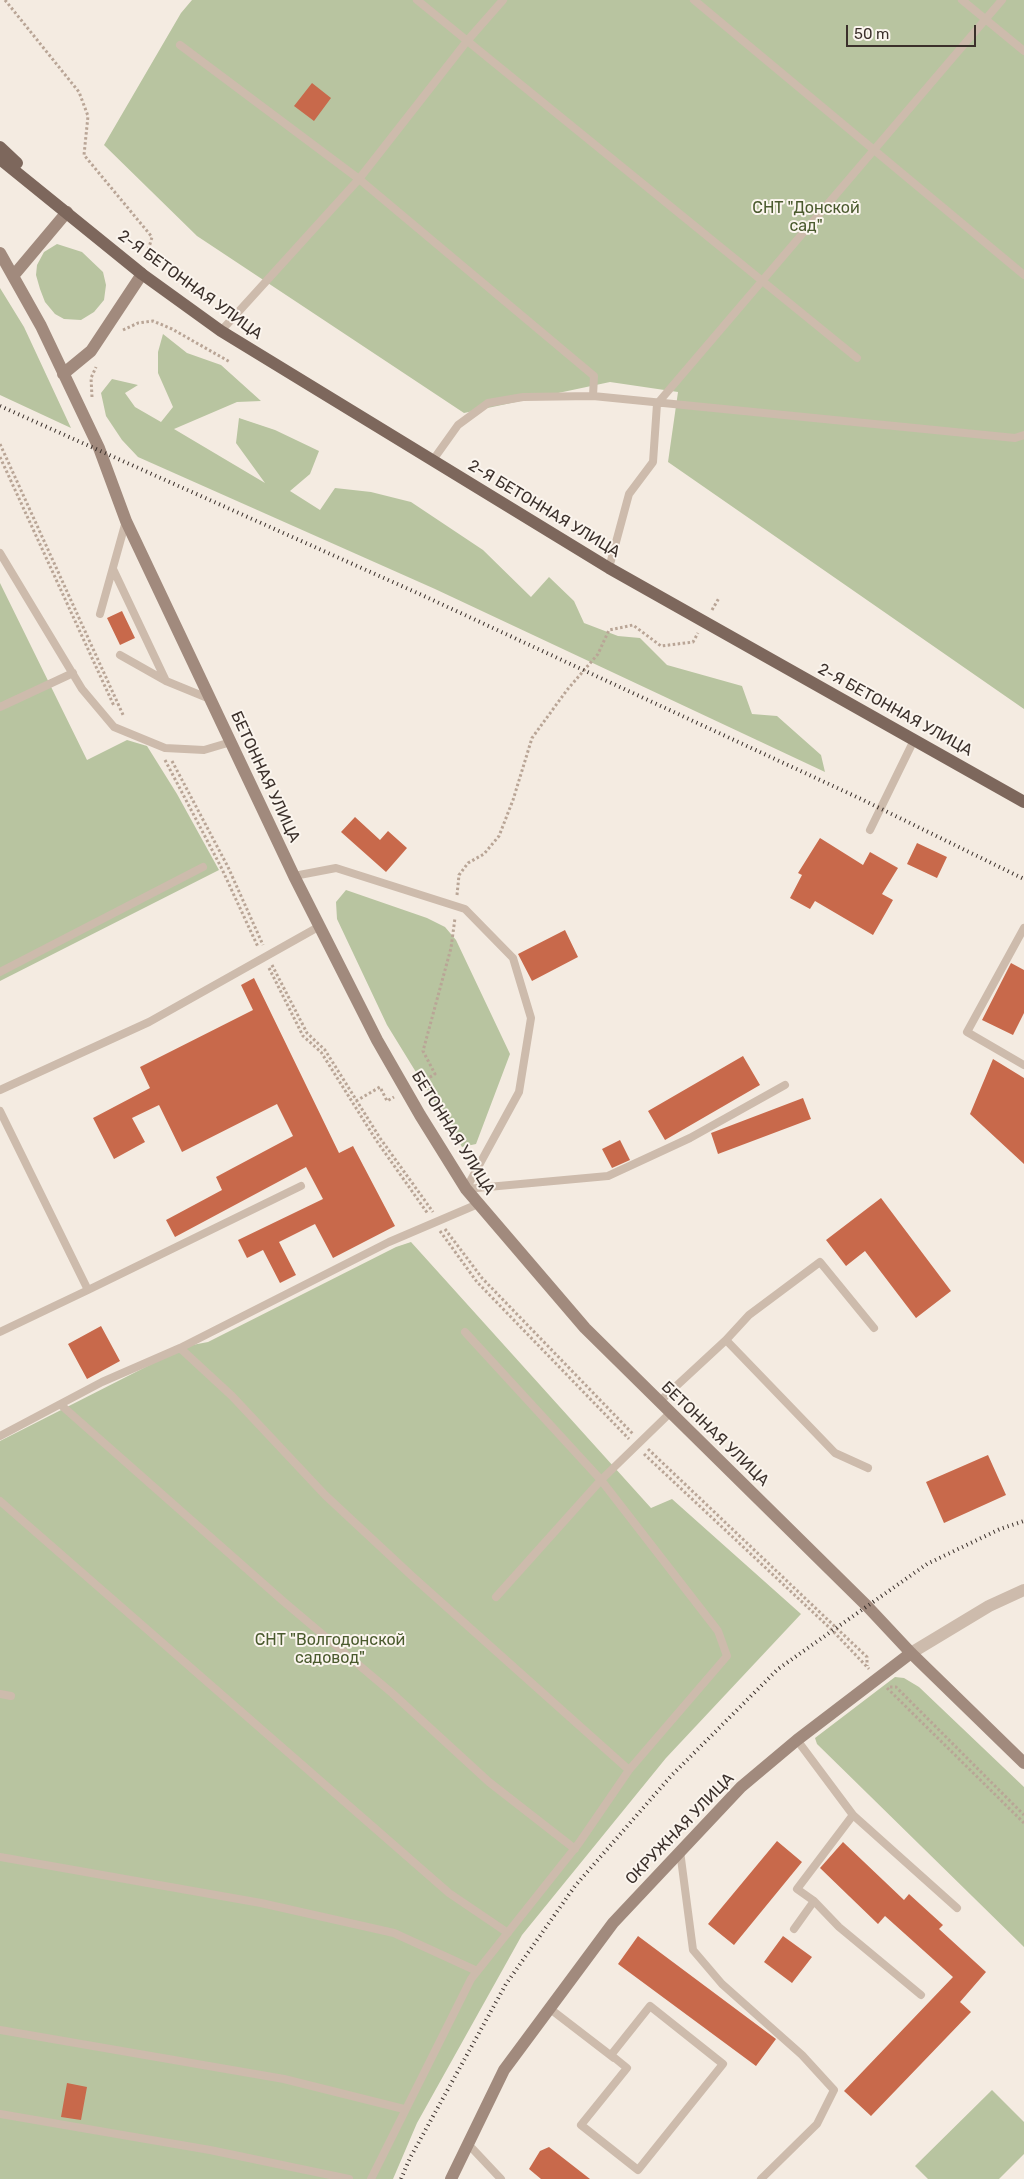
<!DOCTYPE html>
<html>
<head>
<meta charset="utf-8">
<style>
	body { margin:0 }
	#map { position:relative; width:1024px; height:2179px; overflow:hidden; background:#f4ebe1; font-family:Rubik,sans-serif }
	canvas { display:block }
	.scale { position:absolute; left:846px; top:25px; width:130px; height:22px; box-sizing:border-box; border:2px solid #3b302b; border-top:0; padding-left:6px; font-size:15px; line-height:18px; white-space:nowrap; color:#3b302b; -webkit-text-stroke:4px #fbf5ee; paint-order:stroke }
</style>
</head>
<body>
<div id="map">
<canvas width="1024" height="2179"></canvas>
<div class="scale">50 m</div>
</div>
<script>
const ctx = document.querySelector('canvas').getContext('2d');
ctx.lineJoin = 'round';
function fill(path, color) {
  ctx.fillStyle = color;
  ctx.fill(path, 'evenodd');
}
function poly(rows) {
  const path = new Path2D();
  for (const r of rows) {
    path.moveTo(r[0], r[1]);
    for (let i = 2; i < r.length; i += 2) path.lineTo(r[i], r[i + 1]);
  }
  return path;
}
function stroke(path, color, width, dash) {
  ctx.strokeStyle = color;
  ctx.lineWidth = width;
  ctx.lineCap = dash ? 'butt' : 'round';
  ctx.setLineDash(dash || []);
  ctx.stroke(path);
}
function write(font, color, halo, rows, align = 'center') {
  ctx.font = font + ' Rubik,sans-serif';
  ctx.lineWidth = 4;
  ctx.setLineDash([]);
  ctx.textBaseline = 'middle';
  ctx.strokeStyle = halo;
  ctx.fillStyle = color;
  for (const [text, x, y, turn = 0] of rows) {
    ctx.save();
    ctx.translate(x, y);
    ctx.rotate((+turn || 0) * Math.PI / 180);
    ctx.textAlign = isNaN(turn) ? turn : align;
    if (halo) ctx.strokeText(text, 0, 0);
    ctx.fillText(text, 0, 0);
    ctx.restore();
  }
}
const green = poly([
	[192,0,1024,0,1024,709,668,462,678,392,610,382,464,413,197,236,104,145,181,13],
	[57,244,82,252,103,272,106,285,104,300,94,312,81,320,64,319,55,314,45,302,40,289,36,275,37,265,44,252],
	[0,288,24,327,71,428,0,395],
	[163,334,187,353,221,365,261,401,237,402,174,429,265,483,236,443,239,418,275,430,319,451,310,474,290,491,320,510,335,488,371,492,411,502,483,550,531,597,549,577,574,601,584,623,618,636,640,638,667,665,742,686,752,714,777,716,821,755,825,772,435,589,138,457,122,440,106,416,101,393,112,379,138,385,125,393,135,407,161,422,173,407,158,373,158,352],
	[0,583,87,760,127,740,147,746,177,794,219,870,0,981],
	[346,890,427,918,445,927,456,940,510,1054,476,1144,462,1147,387,1025,337,919,336,902],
	[411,1242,651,1508,672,1499,801,1614,666,1758,522,1935,417,2123,393,2179,0,2179,0,1441,187,1346,208,1342,396,1247],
	[895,1677,904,1678,919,1687,1024,1787,1024,1947,817,1744,815,1738],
	[992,2090,1024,2122,1024,2154,999,2179,928,2179,915,2166]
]);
const building = poly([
	[312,83,331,98,314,121,294,106],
	[122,611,135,638,120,645,107,618],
	[355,817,380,840,388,831,407,848,386,872,341,832],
	[820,838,863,865,870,852,898,868,882,894,893,900,873,935,815,901,810,909,790,898,802,875,798,873],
	[917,843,947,857,937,878,907,864],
	[565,930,578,957,532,981,518,954],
	[1011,963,1024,970,1024,1013,1013,1035,982,1020],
	[254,978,339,1153,353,1146,395,1226,333,1258,315,1224,279,1242,296,1275,280,1283,263,1250,247,1258,238,1240,323,1199,306,1167,175,1237,166,1220,222,1190,216,1177,293,1136,277,1104,182,1152,159,1105,132,1118,145,1142,114,1159,93,1118,150,1088,140,1067,253,1010,241,985],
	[743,1056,760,1085,665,1140,648,1111],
	[993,1059,1024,1078,1024,1164,970,1114],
	[803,1098,811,1119,718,1154,711,1133],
	[620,1140,630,1160,612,1168,602,1149],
	[881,1198,951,1291,916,1318,865,1251,846,1266,826,1240],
	[101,1326,120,1361,87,1379,68,1344],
	[988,1455,1006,1495,944,1523,926,1482],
	[777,1841,802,1862,734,1945,708,1924],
	[843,1842,904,1900,909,1894,943,1925,939,1929,986,1972,960,2002,971,2012,871,2116,844,2091,953,1977,885,1916,878,1924,820,1868],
	[638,1936,776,2039,756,2066,618,1964],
	[783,1936,812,1957,792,1983,764,1962],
	[67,2083,87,2087,81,2120,61,2117],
	[549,2147,590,2179,541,2179,529,2169,540,2151]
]);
const path = poly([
	[5,0,79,92,88,116,84,155,152,237,146,258],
	[123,330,138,323,153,321,172,329,230,362],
	[92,397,91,378,96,367],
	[0,444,124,717],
	[0,457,114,706],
	[712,610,719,598],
	[165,760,221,867,258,947],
	[172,761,228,867,263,945],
	[457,895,459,875,468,863,484,854,499,836,513,800,532,738,567,690,598,654,609,630,633,625,661,646,693,642,698,633],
	[272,965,307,1033,325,1050,380,1138,433,1212],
	[269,968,303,1036,321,1052,376,1140,428,1214],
	[417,1085,435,1074,423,1051,451,948,455,918],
	[356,1101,380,1087,387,1101,394,1097],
	[445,1229,482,1278,633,1434],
	[440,1231,477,1282,629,1439],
	[648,1449,867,1657,867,1666],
	[644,1454,832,1630,869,1669],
	[890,1687,896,1687,1024,1815],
	[887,1688,1024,1823]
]);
const lane = poly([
	[417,0,857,358],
	[694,0,1024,275],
	[962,0,1024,51],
	[180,45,359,179,594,376,593,396],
	[221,331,359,179,467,41,503,0],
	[433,460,458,425,488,403,523,397,593,396,1015,438,1024,435],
	[0,553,82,689,114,727,165,748,204,750,231,742],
	[609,568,629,494,653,462,657,404,1002,0],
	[113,569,166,681],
	[100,614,126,521],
	[120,655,166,681,210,699],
	[0,707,73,673],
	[870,830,914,740],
	[294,876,336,868,465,909,513,958,531,1018,519,1092,466,1189],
	[1024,928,967,1032,1024,1065],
	[0,972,203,867],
	[0,1090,149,1022,320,926],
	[0,1111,88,1290,301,1186],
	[466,1189,608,1176,690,1138,785,1085],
	[0,1332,88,1290],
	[726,1340,835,1453,868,1468],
	[180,1348,232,1396,325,1495,413,1577,629,1770,727,1656,718,1631,601,1480,465,1332],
	[659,1402,726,1340,749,1315,820,1262,874,1328],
	[61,1405,283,1601,392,1693,489,1782,575,1849],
	[0,1436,102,1382,180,1348,389,1242,478,1204],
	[0,1501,449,1893,508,1933],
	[496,1597,601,1480,670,1413],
	[0,1694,11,1696],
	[853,1815,957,1908],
	[680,1851,693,1950,722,1984,802,2055,834,2090,817,2124,761,2179],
	[0,1857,261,1903,394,1933,477,1971],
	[814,1901,839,1927,921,1995],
	[794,1929,814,1901,797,1889,853,1815,797,1740],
	[650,2006,723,2064,638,2170,581,2125,627,2068,611,2055,650,2006],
	[549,2008,614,2058],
	[0,2030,284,2079,404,2109],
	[0,2114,210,2150,349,2179],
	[469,2145,501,2179],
	[371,2179,471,1979,579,1843,629,1770]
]);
const street = poly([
	[911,1653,989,1606,1024,1590]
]);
const secondary = poly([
	[0,253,41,326,99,448,126,521,294,876,377,1040,420,1115,466,1189,585,1328,867,1606,911,1653,1024,1763],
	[14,275,67,212],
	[63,374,91,351,142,274],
	[451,2179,504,2070,613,1923,741,1787,797,1740,911,1653]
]);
const primary = poly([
	[0,147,17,163],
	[0,159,142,274,221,331,609,568,1024,802]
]);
const rail = poly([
	[0,406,424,596,861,799,1024,879],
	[401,2179,410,2158,506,1984,575,1886,671,1776,778,1669,927,1564,1000,1529,1024,1521]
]);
const parkNames = [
	["СНТ \"Донской",806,208],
	["сад\"",806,226],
	["СНТ \"Волгодонской",330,1640],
	["садовод\"",330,1658]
];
const streetNames = [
	["2-Я БЕТОННАЯ УЛИЦА",190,285,36],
	["2-Я БЕТОННАЯ УЛИЦА",544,509,31],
	["2-Я БЕТОННАЯ УЛИЦА",895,710,29],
	["БЕТОННАЯ УЛИЦА",265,777,65],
	["БЕТОННАЯ УЛИЦА",453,1133,58],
	["БЕТОННАЯ УЛИЦА",715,1434,44],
	["ОКРУЖНАЯ УЛИЦА",680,1829,-46]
];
fill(green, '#b8c4a0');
fill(building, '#c8694b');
stroke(path, '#b9a596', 3, [2.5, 2.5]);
stroke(lane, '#cdbbac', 8);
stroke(street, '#cdbbac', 12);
stroke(secondary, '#a18a7d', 12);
stroke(primary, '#7d675c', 12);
stroke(rail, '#3b302b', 4, [1, 4]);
write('16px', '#4a5a2e', '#fbf5ee', parkNames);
write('16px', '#3b302b', '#fbf5ee', streetNames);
</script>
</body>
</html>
